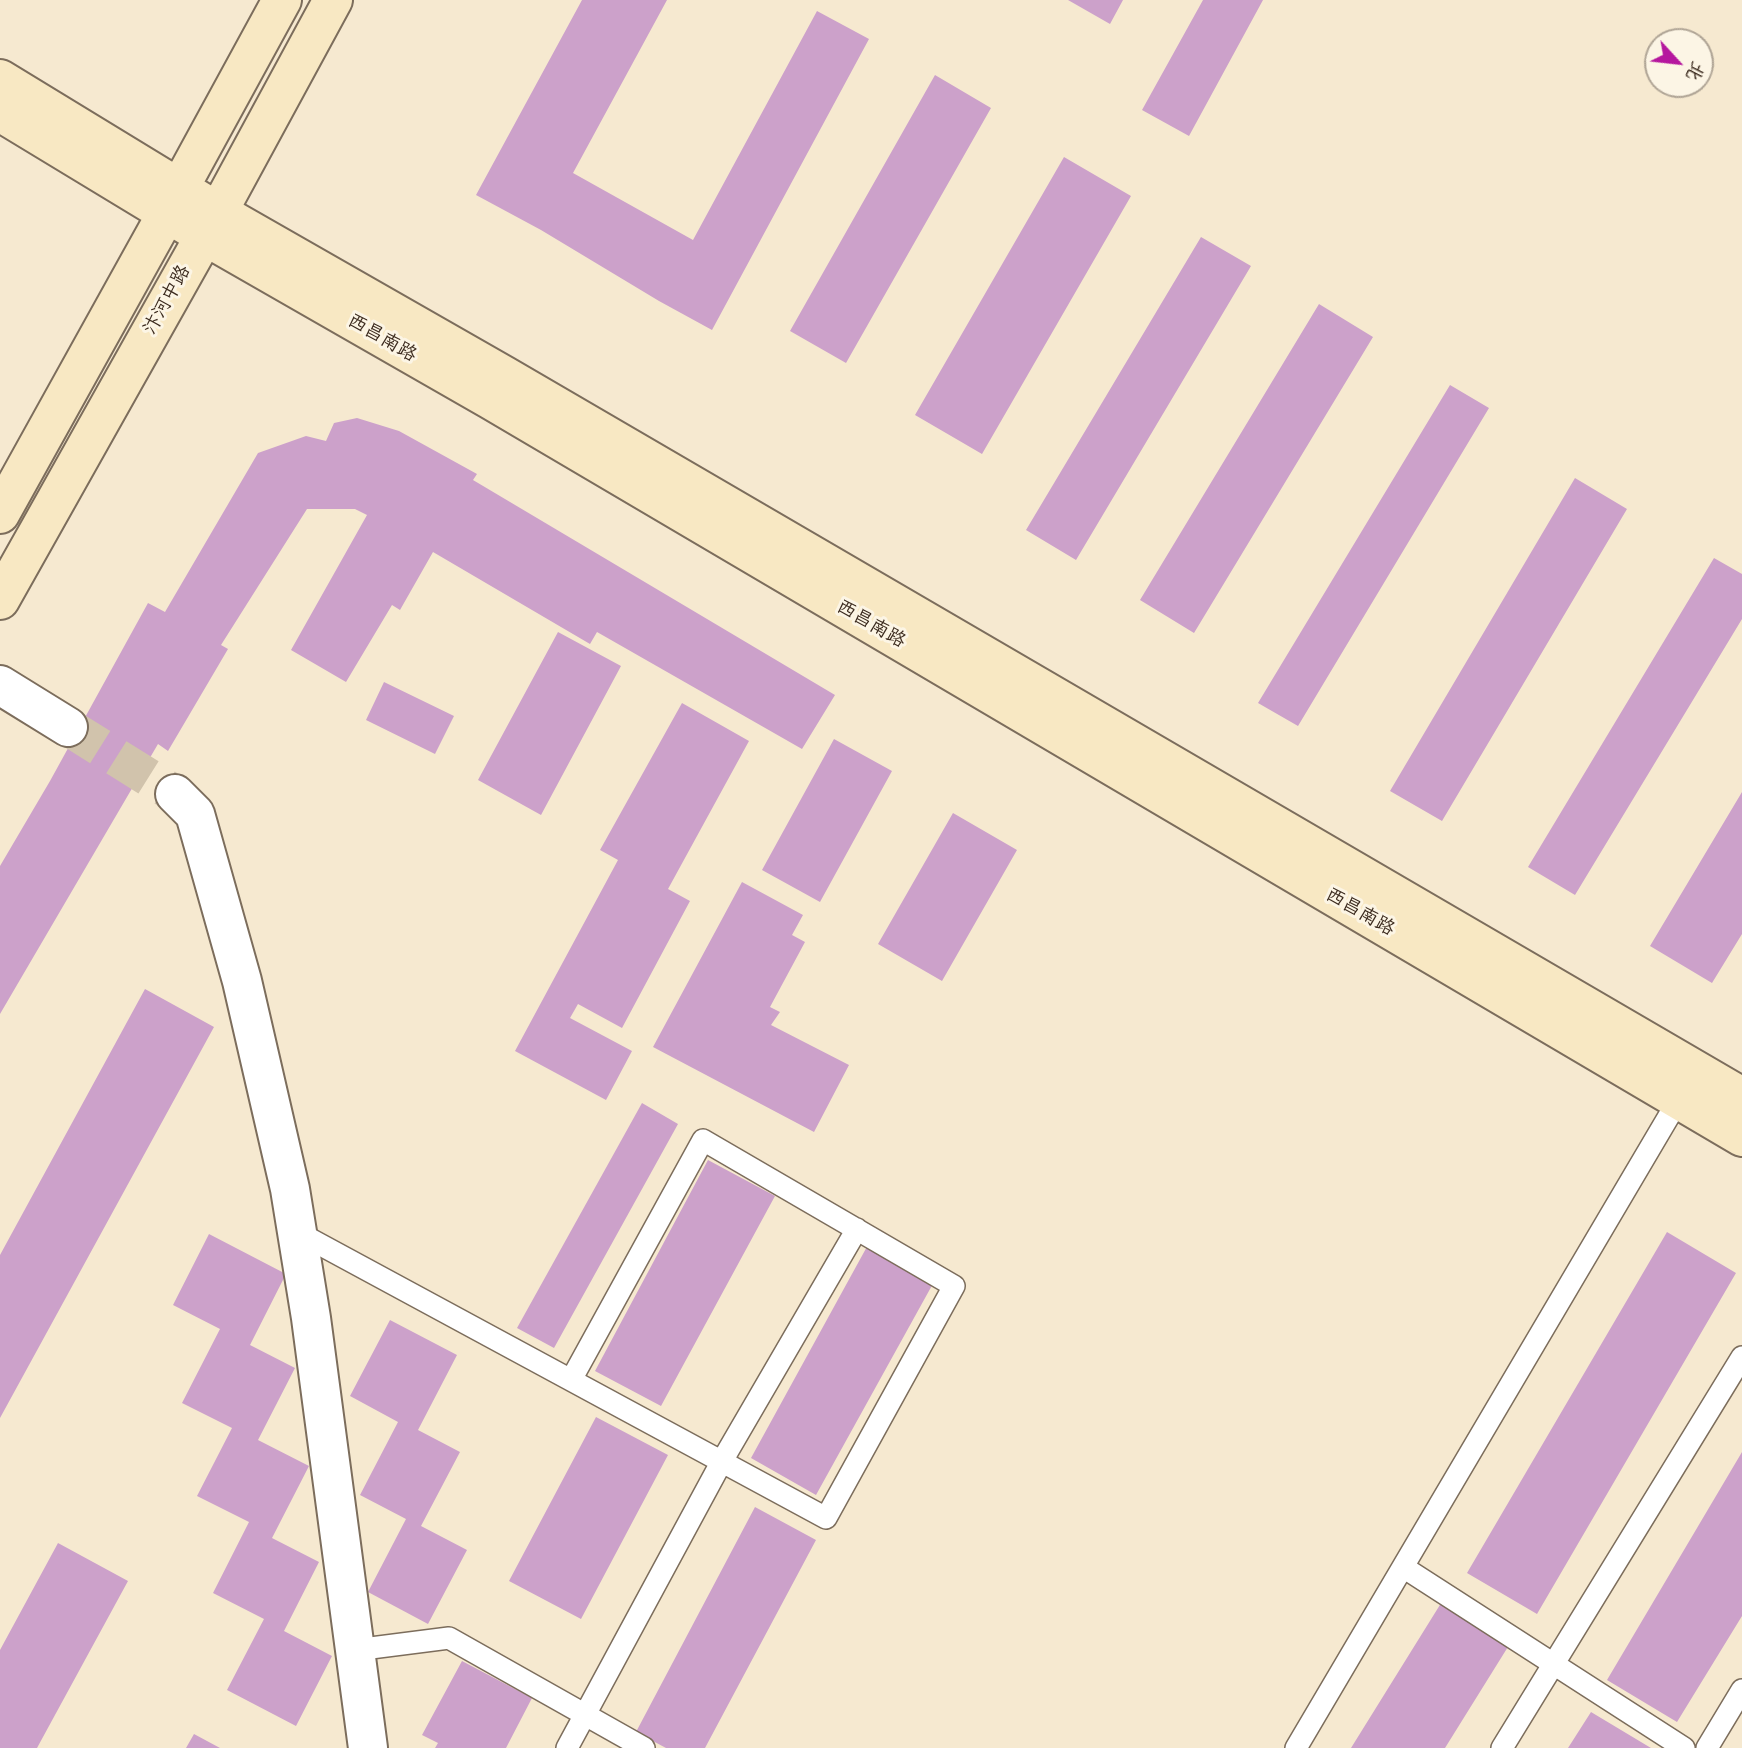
<!DOCTYPE html>
<html>
<head>
<meta charset="utf-8">
<style>
	body { margin:0 }
	#map { position:relative; width:1742px; height:1748px; overflow:hidden; background:#f6e9d0; font-family:"Patrick Hand","LXGW WenKai TC",sans-serif }
	canvas { display:block }
	.north { position:absolute; left:1644px; top:28px; width:70px; height:70px; box-sizing:border-box; background:#fcf5e5; border:2px solid #afa495; border-radius:50%; rotate:117deg; font-size:19px; font-weight:700; line-height:28px; text-align:center; color:#3b2a1e }
	.north::after { content:''; display:block; margin:auto; width:24px; height:32px; background:#b5179e; clip-path:polygon(50% 0,100% 100%,50% 72%,0 100%) }
</style>
</head>
<body>
<div id="map">
<canvas width="1742" height="1748"></canvas>
<div class="north">北</div>
</div>
<script>
const ctx = document.querySelector('canvas').getContext('2d');
ctx.lineJoin = 'round';
function fill(path, color) {
  ctx.fillStyle = color;
  ctx.fill(path, 'evenodd');
}
function poly(rows) {
  const path = new Path2D();
  for (const r of rows) {
    path.moveTo(r[0], r[1]);
    for (let i = 2; i < r.length; i += 2) path.lineTo(r[i], r[i + 1]);
  }
  return path;
}
function stroke(path, color, width, dash) {
  ctx.strokeStyle = color;
  ctx.lineWidth = width;
  ctx.lineCap = dash ? 'butt' : 'round';
  ctx.setLineDash(dash || []);
  ctx.stroke(path);
}
function write(font, color, halo, rows, align = 'center') {
  ctx.font = font + ' "Patrick Hand","LXGW WenKai TC",sans-serif';
  ctx.lineWidth = 6;
  ctx.setLineDash([]);
  ctx.textBaseline = 'middle';
  ctx.strokeStyle = halo;
  ctx.fillStyle = color;
  for (const [text, x, y, turn = 0] of rows) {
    ctx.save();
    ctx.translate(x, y);
    ctx.rotate((+turn || 0) * Math.PI / 180);
    ctx.textAlign = isNaN(turn) ? turn : align;
    if (halo) ctx.strokeText(text, 0, 0);
    ctx.fillText(text, 0, 0);
    ctx.restore();
  }
}
const building = poly([
	[582,0,667,0,573,173,693,240,817,11,869,39,712,330,659,301,541,230,476,195],
	[1068,0,1123,0,1110,24],
	[1203,0,1263,0,1189,136,1142,110],
	[935,75,991,108,846,363,790,331],
	[1064,157,1131,196,982,454,915,415],
	[1201,237,1251,266,1076,560,1026,530],
	[1319,304,1373,337,1194,633,1140,600],
	[1450,385,1489,408,1298,726,1258,703],
	[357,418,399,431,477,474,473,480,835,695,802,749,597,632,590,644,433,552,400,610,392,605,346,682,291,650,367,515,355,509,307,509,221,645,228,649,168,751,158,744,0,1014,0,866,50,781,148,603,165,612,258,453,306,436,326,441,334,423],
	[1575,478,1627,509,1442,821,1390,791],
	[1714,558,1742,574,1742,619,1575,895,1528,867],
	[558,632,621,666,541,815,478,780],
	[384,682,454,716,435,754,366,720],
	[682,703,749,741,668,889,690,901,622,1028,578,1004,570,1018,632,1051,606,1100,515,1051,618,860,600,850],
	[834,739,892,771,820,902,762,870],
	[1742,792,1742,934,1712,983,1650,946],
	[953,813,1017,850,942,981,878,944],
	[742,882,803,915,792,935,805,942,770,1007,780,1012,771,1025,849,1065,814,1132,653,1047],
	[145,989,214,1027,0,1418,0,1255],
	[642,1103,678,1124,554,1348,517,1328],
	[708,1160,775,1196,661,1406,595,1371],
	[1667,1232,1736,1273,1537,1614,1467,1573],
	[209,1234,286,1274,250,1345,295,1368,258,1440,309,1466,272,1538,319,1562,284,1631,332,1656,296,1726,227,1690,264,1619,213,1593,249,1522,197,1496,232,1428,182,1403,220,1329,173,1305],
	[869,1243,935,1280,816,1495,751,1458],
	[390,1320,457,1355,418,1430,460,1452,421,1526,467,1550,428,1624,368,1592,406,1519,360,1495,398,1422,350,1396],
	[596,1417,668,1455,581,1619,509,1581],
	[1742,1452,1742,1616,1677,1722,1607,1680],
	[755,1507,816,1540,705,1748,666,1748,636,1732],
	[58,1543,128,1581,37,1748,0,1748,0,1650],
	[1443,1600,1511,1642,1445,1748,1351,1748],
	[462,1661,532,1698,506,1748,435,1748,438,1743,422,1735],
	[1591,1712,1651,1748,1568,1748],
	[194,1734,220,1748,186,1748]
]);
const streetTunnel = poly([
	[68,727,175,794]
]);
const lane = poly([
	[297,1232,826,1518,954,1286,703,1140,571,1380],
	[1403,1567,1684,1748],
	[355,1650,449,1638,644,1748],
	[567,1748,722,1461,857,1229],
	[1296,1748,1679,1099],
	[1502,1748,1742,1357],
	[1707,1748,1742,1690]
]);
const street = poly([
	[0,685,68,727],
	[175,794,195,814,242,981,290,1189,311,1318,368,1748]
]);
const secondary = poly([
	[0,79,218,212,505,376,1742,1097],
	[0,112,203,235,491,400,1742,1137],
	[0,514,167,213,180,187,282,0],
	[0,600,218,212,333,0]
]);
const streetNames = [
	["汴河中路",167,300,-61],
	["西昌南路",382,338,30],
	["西昌南路",871,624,30],
	["西昌南路",1360,912,30]
];
fill(building, '#cca1ca');
stroke(streetTunnel, '#d1c3ac', 38, [38, 19]);
stroke(lane, '#7c6d5c', 24);
stroke(street, '#7c6d5c', 42);
stroke(secondary, '#7c6d5c', 42);
stroke(lane, '#fff', 21);
stroke(street, '#fff', 38);
stroke(secondary, '#f8e8c3', 38);
write('19px', '#3b2a1e', '#fcf5e5', streetNames);
</script>
</body>
</html>
